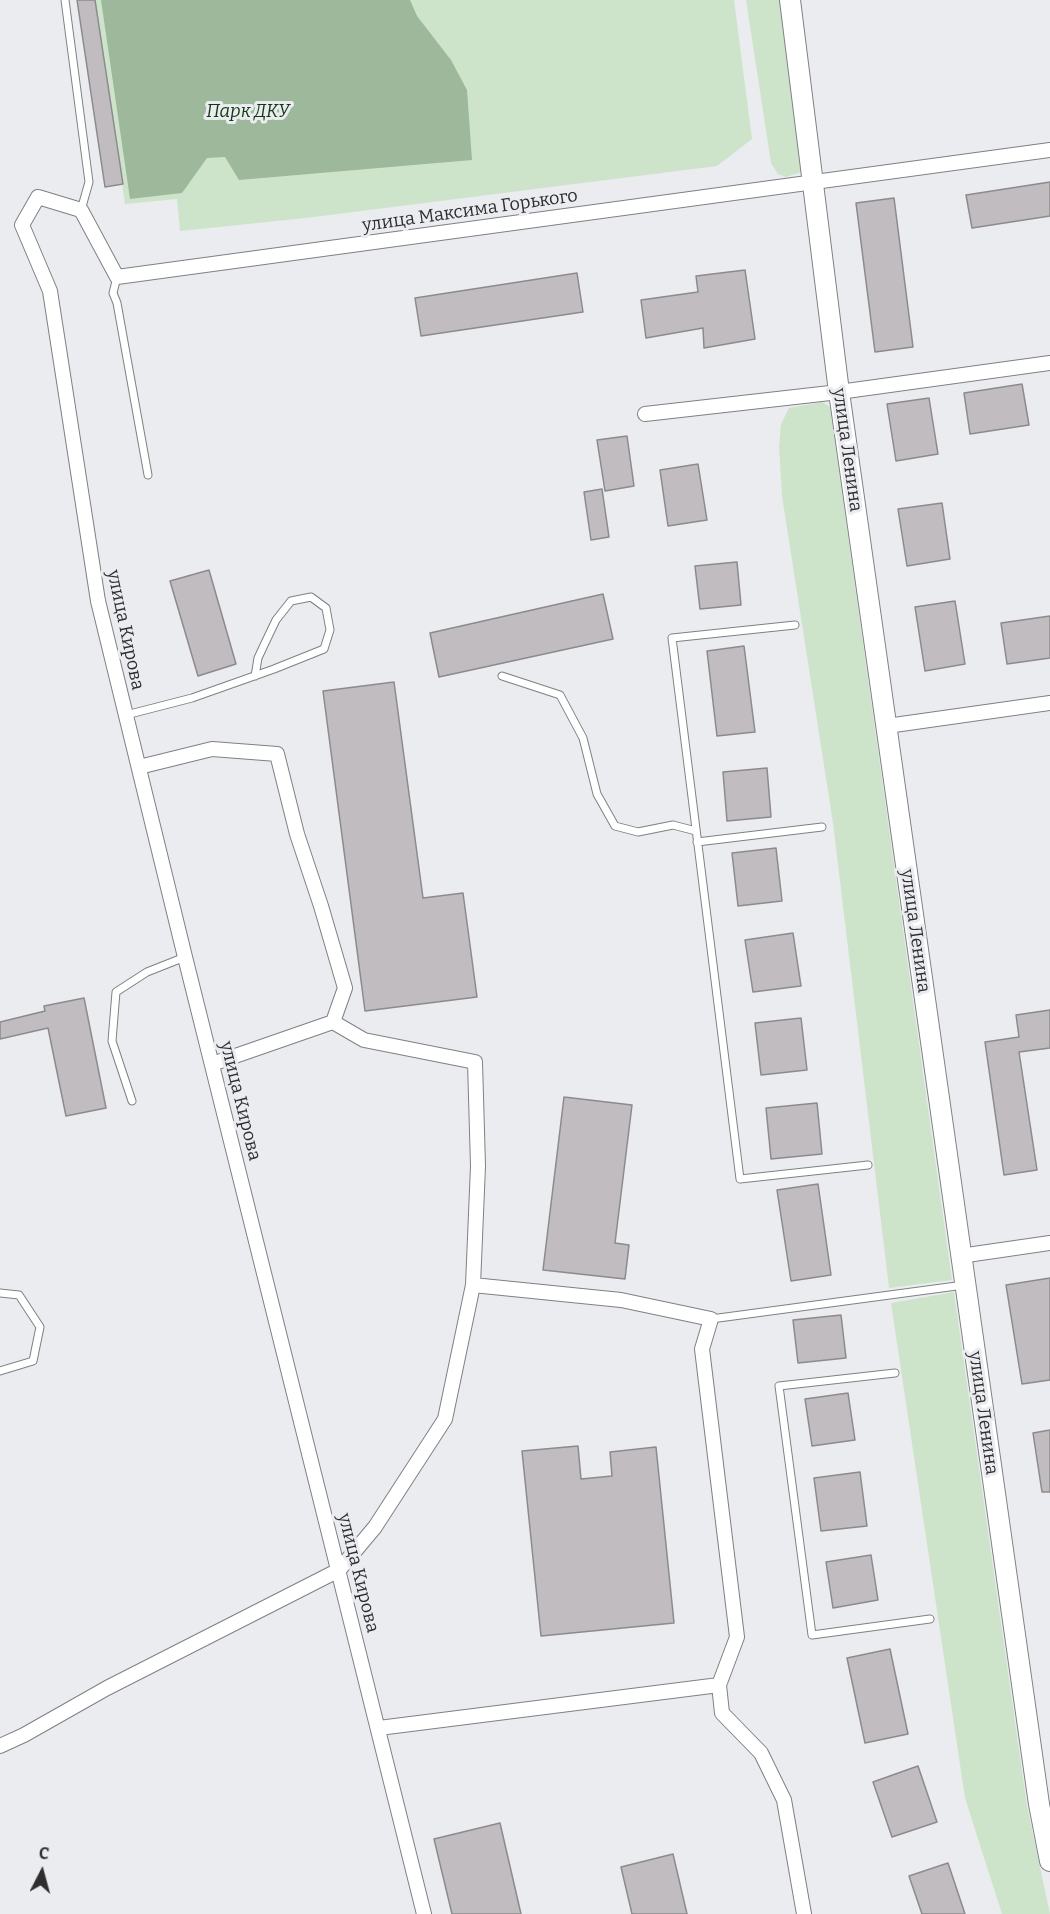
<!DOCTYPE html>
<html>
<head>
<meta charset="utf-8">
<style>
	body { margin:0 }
	#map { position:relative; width:1050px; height:1914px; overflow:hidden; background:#eaecf0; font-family:Bitter,serif }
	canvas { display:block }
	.north { position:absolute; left:12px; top:1842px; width:60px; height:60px; -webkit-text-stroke:4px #eaecf0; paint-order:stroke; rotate:6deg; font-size:16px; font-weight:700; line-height:24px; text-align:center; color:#2e2e30 }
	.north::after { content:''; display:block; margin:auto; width:21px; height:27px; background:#2e2e30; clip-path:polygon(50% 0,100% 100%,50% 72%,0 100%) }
</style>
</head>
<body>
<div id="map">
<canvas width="1050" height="1914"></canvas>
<div class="north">С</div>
</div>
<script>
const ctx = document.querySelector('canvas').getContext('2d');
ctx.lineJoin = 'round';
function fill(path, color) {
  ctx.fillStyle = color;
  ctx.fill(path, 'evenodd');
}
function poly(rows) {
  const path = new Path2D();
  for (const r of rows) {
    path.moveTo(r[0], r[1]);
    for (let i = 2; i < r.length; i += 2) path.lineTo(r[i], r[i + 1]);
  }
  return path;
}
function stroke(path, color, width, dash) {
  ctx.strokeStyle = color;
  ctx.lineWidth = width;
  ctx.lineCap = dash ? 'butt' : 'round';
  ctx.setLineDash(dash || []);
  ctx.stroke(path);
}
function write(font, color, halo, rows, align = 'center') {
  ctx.font = font + ' Bitter,serif';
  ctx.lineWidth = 6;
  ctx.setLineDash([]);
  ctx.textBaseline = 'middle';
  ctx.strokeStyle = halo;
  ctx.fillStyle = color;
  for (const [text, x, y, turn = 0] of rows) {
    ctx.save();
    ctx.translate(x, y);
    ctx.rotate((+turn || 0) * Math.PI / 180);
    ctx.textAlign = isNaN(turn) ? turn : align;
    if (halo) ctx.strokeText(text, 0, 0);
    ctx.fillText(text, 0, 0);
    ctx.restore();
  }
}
const green = poly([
	[95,0,734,0,752,139,717,166,306,218,180,231,177,199,125,204],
	[746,0,782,0,802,172,786,177,778,174,771,163],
	[822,402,830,407,952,1280,889,1288,833,823,782,496,779,447,781,424,789,408],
	[954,1292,1027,1806,1050,1914,1002,1914,965,1798,891,1303]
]);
const forest = poly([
	[101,0,410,0,417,16,451,60,467,90,472,160,239,180,225,157,207,158,182,193,130,199]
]);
const building = poly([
	[77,0,95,0,123,184,105,187,77,0],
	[1050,182,1050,216,972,228,966,195,1050,182],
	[894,198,913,347,875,352,856,203,894,198],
	[745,270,755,339,704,348,703,328,646,338,641,300,698,292,696,276,745,270],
	[577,273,583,312,421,336,415,298,577,273],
	[1022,384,1029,425,970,434,964,393,1022,384],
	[929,398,938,454,896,461,887,404,929,398],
	[627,436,634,486,605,491,597,440,627,436],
	[698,464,707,520,668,526,660,470,698,464],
	[602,489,609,537,591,540,584,492,602,489],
	[942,503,950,559,907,566,898,509,942,503],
	[737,562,741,605,700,609,695,566,737,562],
	[209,570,236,664,198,676,170,581,209,570],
	[603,594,613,639,439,677,430,633,603,594],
	[955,601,965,664,925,671,915,607,955,601],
	[1050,616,1050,658,1007,664,1001,623,1050,616],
	[744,646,755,732,717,736,707,651,744,646],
	[394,682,423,898,463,893,477,997,365,1011,323,691,394,682],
	[767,768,771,817,727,821,723,772,767,768],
	[776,848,782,901,738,906,732,853,776,848],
	[793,933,801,986,753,992,745,940,793,933],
	[84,998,106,1108,66,1116,48,1028,0,1039,0,1022,45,1011,44,1006,84,998],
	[1050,1010,1050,1048,1019,1052,1037,1170,1004,1175,985,1042,1019,1037,1016,1015,1050,1010],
	[801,1018,807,1070,761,1075,755,1023,801,1018],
	[564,1097,632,1105,615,1243,629,1245,625,1279,543,1270,564,1097],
	[817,1103,822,1154,771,1159,766,1108,817,1103],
	[818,1184,831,1275,791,1281,777,1190,818,1184],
	[1050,1278,1050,1380,1022,1384,1006,1285,1050,1278],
	[841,1315,846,1358,798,1363,793,1320,841,1315],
	[848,1393,855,1440,812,1446,805,1399,848,1393],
	[1050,1430,1050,1492,1042,1492,1033,1433,1050,1430],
	[578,1446,581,1479,612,1476,610,1452,656,1447,674,1623,541,1636,522,1451,578,1446],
	[860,1472,867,1526,821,1531,814,1478,860,1472],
	[871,1555,878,1600,833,1608,826,1562,871,1555],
	[890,1649,908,1734,865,1743,847,1658,890,1649],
	[918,1766,937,1822,892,1837,873,1782,918,1766],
	[500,1823,521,1914,452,1914,434,1839,500,1823],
	[673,1854,687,1914,632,1914,621,1867,673,1854],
	[948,1863,965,1914,922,1914,909,1876,948,1863]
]);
const lane = poly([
	[65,0,89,182,81,210],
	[117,277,113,293,117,303,148,475],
	[795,625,672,638,740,1179,868,1165],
	[502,676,560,695,583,738,597,794,615,826,638,832,673,825,696,831],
	[126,715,192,698,274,669,324,649,330,630,326,608,311,597,291,601,276,620,265,643,258,658,255,676],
	[697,842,822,827],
	[132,1101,112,1041,116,992,147,972,185,957],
	[0,1293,19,1295,40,1327,33,1361,0,1371],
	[711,1319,964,1285],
	[895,1373,779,1386,812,1635,930,1619]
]);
const street = poly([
	[645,414,839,392,1050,363],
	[887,726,1050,703],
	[139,767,212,749,277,754,297,834,321,906,345,988,333,1022,364,1040,475,1062,478,1166,473,1285],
	[212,1064,333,1022],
	[960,1256,1050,1243],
	[719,1685,722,1713,761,1753,784,1800,804,1914],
	[0,1746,24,1735,107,1688,339,1570,375,1527,445,1419,473,1285,621,1300,711,1319,702,1349,737,1637,719,1685,379,1728],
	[424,1914,185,957,98,601,50,291,22,225,38,197,81,210,117,277,1050,150]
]);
const secondary = poly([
	[790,0,839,392,1039,1804,1050,1861]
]);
const parkNames = [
	["Парк ДКУ",248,112]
];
const streetNames = [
	["улица Максима Горького",470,211,-8],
	["улица Ленина",847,450,82],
	["улица Кирова",125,630,78],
	["улица Ленина",915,931,82],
	["улица Кирова",240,1101,76],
	["улица Ленина",983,1413,82],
	["улица Кирова",358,1573,76]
];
fill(green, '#cde4cb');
fill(forest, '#9eb89c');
fill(building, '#c0bcbf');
stroke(building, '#8d8a8d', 1.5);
stroke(lane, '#7f8084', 9);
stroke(street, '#7f8084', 16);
stroke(secondary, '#7f8084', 22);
stroke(lane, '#fff', 7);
stroke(street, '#fff', 14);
stroke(secondary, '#fff', 20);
write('italic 18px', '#113811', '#eaecf0', parkNames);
write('18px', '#2e2e30', '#eaecf0', streetNames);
</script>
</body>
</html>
